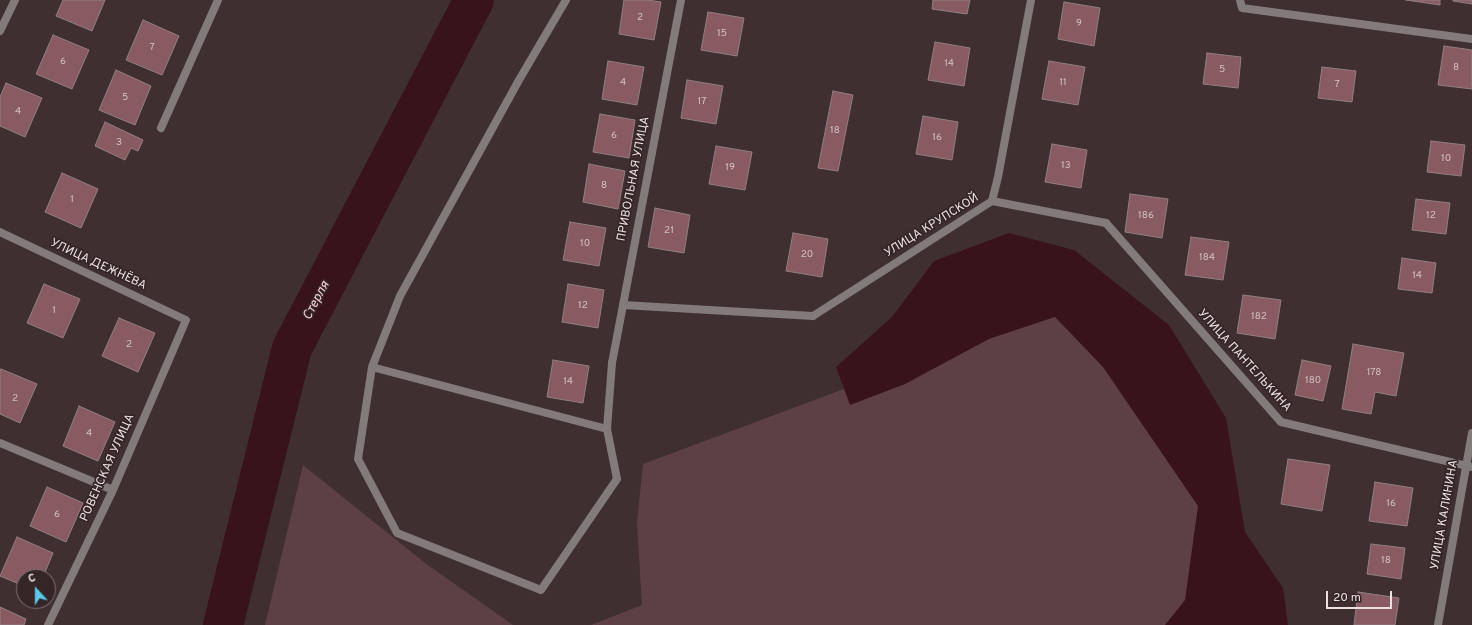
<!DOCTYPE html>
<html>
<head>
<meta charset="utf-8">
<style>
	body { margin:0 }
	#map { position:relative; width:1472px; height:625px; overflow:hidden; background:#3f2f31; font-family:Overpass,sans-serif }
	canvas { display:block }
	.north { position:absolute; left:16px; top:569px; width:40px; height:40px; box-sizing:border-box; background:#342527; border:1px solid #7e7072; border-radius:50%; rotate:339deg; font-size:11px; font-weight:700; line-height:16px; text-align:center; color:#ece1e2 }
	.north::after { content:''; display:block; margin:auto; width:14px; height:18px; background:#5ac8e6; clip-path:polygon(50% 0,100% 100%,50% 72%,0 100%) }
	.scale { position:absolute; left:1326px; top:591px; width:66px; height:18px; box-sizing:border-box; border:2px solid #ece1e2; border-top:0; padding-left:5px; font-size:12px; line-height:14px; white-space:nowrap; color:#ece1e2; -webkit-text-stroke:3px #342527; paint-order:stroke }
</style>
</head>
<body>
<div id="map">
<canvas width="1472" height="625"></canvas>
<div class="north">С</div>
<div class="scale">20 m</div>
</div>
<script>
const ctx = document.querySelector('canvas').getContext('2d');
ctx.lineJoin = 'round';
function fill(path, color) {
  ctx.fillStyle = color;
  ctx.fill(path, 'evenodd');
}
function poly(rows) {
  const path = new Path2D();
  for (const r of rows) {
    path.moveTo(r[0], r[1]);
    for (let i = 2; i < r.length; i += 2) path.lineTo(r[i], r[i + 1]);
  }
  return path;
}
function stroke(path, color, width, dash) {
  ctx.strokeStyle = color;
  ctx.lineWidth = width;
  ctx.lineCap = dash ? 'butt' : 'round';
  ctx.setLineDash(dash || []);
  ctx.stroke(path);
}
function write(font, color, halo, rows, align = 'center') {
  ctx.font = font + ' Overpass,sans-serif';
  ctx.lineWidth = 3.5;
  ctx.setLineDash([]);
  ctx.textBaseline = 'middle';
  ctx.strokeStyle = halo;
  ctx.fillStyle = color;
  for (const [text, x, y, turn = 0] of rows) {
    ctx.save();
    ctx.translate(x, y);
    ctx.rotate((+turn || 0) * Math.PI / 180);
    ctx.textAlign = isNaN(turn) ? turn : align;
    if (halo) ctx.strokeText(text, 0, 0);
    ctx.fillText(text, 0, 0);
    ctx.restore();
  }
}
const green = poly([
	[1031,283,1214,495,1229,625,591,625,642,605,637,523,643,464,844,389,951,308],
	[303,465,425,563,513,625,265,625]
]);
const water = poly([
	[1009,233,1074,250,1169,325,1226,418,1245,532,1283,588,1288,625,1165,625,1185,600,1198,506,1103,367,1055,317,989,339,905,384,850,405,836,367,892,317,934,261]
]);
const river = poly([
	[223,625,292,348,474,0]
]);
const building = poly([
	[63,0,105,0,92,31,56,16,63,0],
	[624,0,648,0,661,2,654,40,619,34,624,0],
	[933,0,970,0,967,14,932,9,933,0],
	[1406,0,1440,0,1440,5,1406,0],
	[1453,0,1472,0,1472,4,1453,1,1453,0],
	[1064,2,1100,8,1094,46,1058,39,1064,2],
	[708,12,744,18,737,56,701,50,708,12],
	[143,20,179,36,162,75,126,60,143,20],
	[53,35,89,50,72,89,36,74,53,35],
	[935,42,970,48,964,86,928,80,935,42],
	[1444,46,1472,50,1472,89,1438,85,1444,46],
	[1207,53,1241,57,1238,88,1203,84,1207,53],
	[608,61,644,67,637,105,602,99,608,61],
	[1049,61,1085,67,1078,105,1042,99,1049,61],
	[1322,67,1356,71,1352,102,1318,98,1322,67],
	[116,70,151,86,135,125,99,110,116,70],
	[687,80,723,86,716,124,681,118,687,80],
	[6,83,42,98,25,137,0,126,0,97,6,83],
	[833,91,853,95,838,171,818,168,833,91],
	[600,114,635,120,629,158,593,152,600,114],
	[923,116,958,122,952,160,916,154,923,116],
	[105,122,143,140,138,151,131,148,125,160,95,146,105,122],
	[1431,141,1465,145,1461,176,1427,172,1431,141],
	[1052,144,1087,150,1081,188,1045,182,1052,144],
	[716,146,752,152,745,190,709,184,716,146],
	[589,164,625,171,618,209,583,202,589,164],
	[62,173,98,189,81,228,45,212,62,173],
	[1130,194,1168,199,1162,238,1125,232,1130,194],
	[1416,199,1450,203,1446,234,1412,230,1416,199],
	[655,208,690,215,684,253,648,247,655,208],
	[570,222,606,228,599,266,563,260,570,222],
	[793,233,828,239,822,277,786,271,793,233],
	[1191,237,1229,242,1223,280,1185,275,1191,237],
	[1402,258,1436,263,1432,293,1398,289,1402,258],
	[44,284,80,299,63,338,27,323,44,284],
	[568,284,604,290,598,328,562,322,568,284],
	[1243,295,1281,300,1275,339,1237,333,1243,295],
	[119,318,155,333,138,372,102,356,119,318],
	[1353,344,1404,353,1396,396,1375,392,1371,414,1342,409,1353,344],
	[553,360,589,366,583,403,547,397,553,360],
	[1302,360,1331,366,1323,401,1295,395,1302,360],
	[1,369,37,384,20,423,0,414,0,372,1,369],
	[79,406,115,422,98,461,63,446,79,406],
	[1288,459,1330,465,1322,511,1281,504,1288,459],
	[1375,482,1413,488,1407,526,1369,521,1375,482],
	[47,487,83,503,66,542,30,526,47,487],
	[17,537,53,553,43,577,24,577,24,586,0,576,17,537],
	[1371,544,1405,548,1401,579,1367,574,1371,544],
	[1358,592,1399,598,1395,625,1354,625,1358,592],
	[0,607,26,619,24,625,0,625,0,607]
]);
const service = poly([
	[566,0,519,80,400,296,372,367,358,459,397,533,541,590,617,479,607,429,612,363],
	[992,201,1106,223],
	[623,305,813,316],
	[372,367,607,429]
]);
const minor = poly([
	[1240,0,1242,8,1472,39],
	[0,31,15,0],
	[161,128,218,0],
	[1106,223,1281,422,1472,467],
	[0,232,186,320,113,490,48,625],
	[813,316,992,201,998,177,1031,0],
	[612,363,681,0],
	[0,443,113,490],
	[1438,625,1472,433]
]);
const numberNames = [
	["2",640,18],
	["9",1079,24],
	["15",722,34],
	["7",152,48],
	["6",63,62],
	["14",949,64],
	["8",1456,68],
	["5",1222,70],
	["4",623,83],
	["11",1063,83],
	["7",1337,85],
	["5",125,98],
	["17",702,102],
	["4",18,112],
	["18",835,131],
	["6",614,136],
	["16",937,138],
	["3",119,143],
	["10",1446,159],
	["13",1066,166],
	["19",730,168],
	["8",604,186],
	["1",72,200],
	["186",1146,216],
	["12",1431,216],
	["21",669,231],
	["10",585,244],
	["20",807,255],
	["184",1207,258],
	["14",1417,276],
	["12",583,306],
	["1",54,311],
	["182",1259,317],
	["2",129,345],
	["178",1374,373],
	["180",1313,381],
	["14",568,382],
	["2",15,399],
	["4",89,434],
	["16",1391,504],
	["6",57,515],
	["18",1386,561]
];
const streetNames = [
	["ПРИВОЛЬНАЯ УЛИЦА",634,179,-79],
	["УЛИЦА КРУПСКОЙ",932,226,-32],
	["УЛИЦА ДЕЖНЁВА",98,265,25],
	["УЛИЦА ПАНТЕЛЬКИНА",1244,361,48],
	["РОВЕНСКАЯ УЛИЦА",108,468,-66],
	["УЛИЦА КАЛИНИНА",1445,515,-80]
];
const waterNames = [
	["Стерля",317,301,-62]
];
fill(green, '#5d4045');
fill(water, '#39131c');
stroke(river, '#39131c', 40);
fill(building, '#885b62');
stroke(building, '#927f81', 1);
stroke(service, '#827a7b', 8);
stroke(minor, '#827a7b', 8);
write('10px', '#d3c0c2', null, numberNames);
write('12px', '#ece1e2', '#342527', streetNames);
write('italic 13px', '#fccdd4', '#342527', waterNames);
</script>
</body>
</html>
